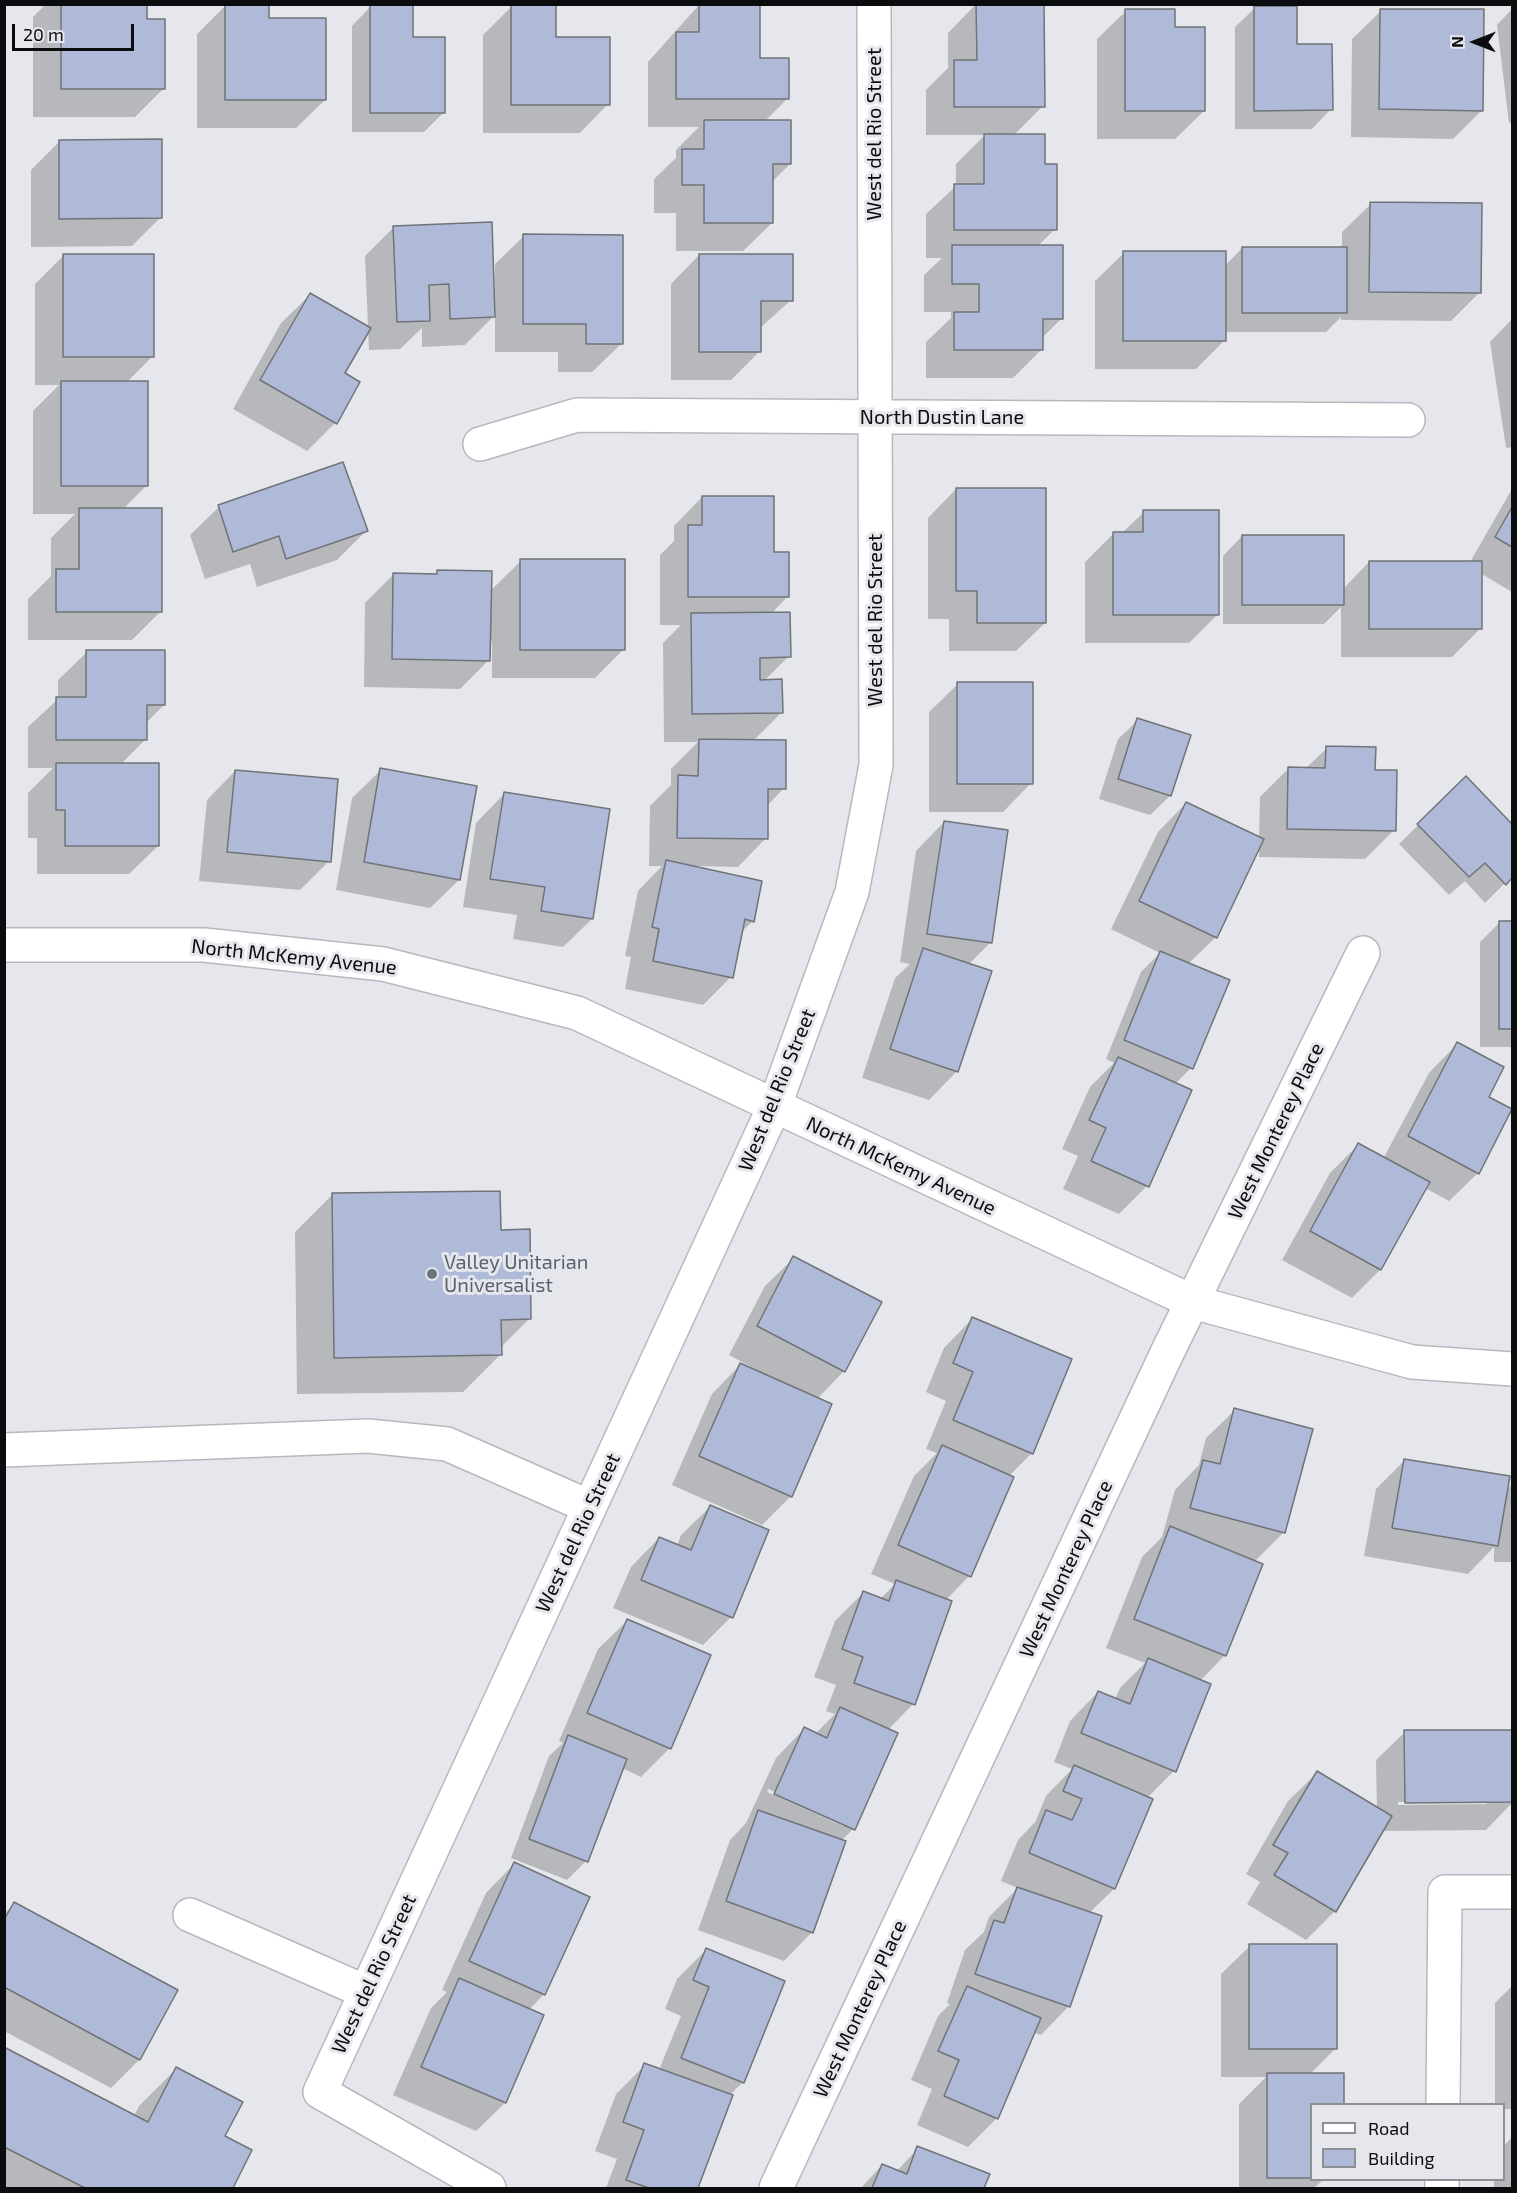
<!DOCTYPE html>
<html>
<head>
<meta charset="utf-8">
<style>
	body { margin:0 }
	#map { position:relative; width:1517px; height:2193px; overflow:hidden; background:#e5e7ec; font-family:"Exo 2",sans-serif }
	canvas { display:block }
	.frame { position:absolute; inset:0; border:6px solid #0b0c0d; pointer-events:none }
	.legend { position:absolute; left:1310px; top:2103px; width:195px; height:78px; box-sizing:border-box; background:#e5e7ec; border:2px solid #8e8f93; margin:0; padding:8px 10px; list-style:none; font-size:18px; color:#0b0c0d }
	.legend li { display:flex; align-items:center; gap:12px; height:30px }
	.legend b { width:30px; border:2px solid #8e8f93 }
	.north { position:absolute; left:1445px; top:12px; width:60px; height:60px; -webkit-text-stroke:4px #e5e7ec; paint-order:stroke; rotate:270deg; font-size:16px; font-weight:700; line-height:24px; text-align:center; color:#0b0c0d }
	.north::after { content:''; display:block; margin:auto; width:21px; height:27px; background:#0b0c0d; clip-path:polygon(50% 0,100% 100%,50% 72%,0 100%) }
	.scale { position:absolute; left:12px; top:24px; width:122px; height:27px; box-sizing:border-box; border:3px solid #0b0c0d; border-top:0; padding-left:8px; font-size:18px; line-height:21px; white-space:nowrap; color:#0b0c0d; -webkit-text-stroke:4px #e5e7ec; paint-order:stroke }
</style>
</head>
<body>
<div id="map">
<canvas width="1517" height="2193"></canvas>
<div class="frame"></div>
<ul class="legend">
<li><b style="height:8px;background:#fff"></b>Road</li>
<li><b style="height:16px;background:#aebad8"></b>Building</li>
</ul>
<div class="north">N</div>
<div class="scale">20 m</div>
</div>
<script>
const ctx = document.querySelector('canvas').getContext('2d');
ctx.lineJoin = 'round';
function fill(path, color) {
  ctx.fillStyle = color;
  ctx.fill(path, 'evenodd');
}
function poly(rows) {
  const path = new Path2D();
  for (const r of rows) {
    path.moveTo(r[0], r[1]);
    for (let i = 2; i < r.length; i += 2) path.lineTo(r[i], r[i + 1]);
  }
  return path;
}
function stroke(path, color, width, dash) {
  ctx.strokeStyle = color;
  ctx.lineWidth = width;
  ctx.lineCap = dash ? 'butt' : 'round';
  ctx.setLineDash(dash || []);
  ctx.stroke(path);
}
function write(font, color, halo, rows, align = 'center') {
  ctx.font = font + ' "Exo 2",sans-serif';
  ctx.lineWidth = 6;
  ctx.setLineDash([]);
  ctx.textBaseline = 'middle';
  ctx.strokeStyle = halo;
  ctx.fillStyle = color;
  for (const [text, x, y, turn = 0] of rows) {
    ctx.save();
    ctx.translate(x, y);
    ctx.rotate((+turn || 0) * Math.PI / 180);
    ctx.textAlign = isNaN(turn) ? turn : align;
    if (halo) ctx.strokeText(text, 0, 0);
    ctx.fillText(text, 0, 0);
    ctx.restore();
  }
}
const shadow = poly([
	[46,4,146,4,146,21,164,88,135,117,33,117,33,17],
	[976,4,1043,106,1014,135,1043,166,1055,229,1038,246,1062,318,1042,338,1042,349,1013,378,926,378,926,342,951,318,951,312,924,312,924,275,942,258,926,258,926,214,956,186,956,164,985,135,926,135,926,90,948,68,948,33],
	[226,5,268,20,325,100,296,128,197,128,197,34],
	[699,5,758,59,788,98,764,122,790,164,772,182,772,223,743,251,676,251,676,213,654,213,654,179,676,158,676,150,699,127,648,127,648,62],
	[371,6,411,38,444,112,424,132,352,132,352,26],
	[512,6,608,104,580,133,483,133,483,35],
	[1255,8,1296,46,1331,109,1312,129,1235,129,1235,27],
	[1512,9,1512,122,1509,123,1497,25],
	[1126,11,1174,29,1204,111,1175,139,1097,139,1097,39],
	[1381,11,1482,110,1453,139,1351,137,1352,39],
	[59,142,160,218,132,246,31,247,31,170],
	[1371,204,1480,292,1451,321,1341,320,1341,317,1326,332,1225,332,1225,340,1196,369,1095,369,1095,281,1124,253,1225,266,1242,248,1342,248,1342,232],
	[394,227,493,288,495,288,495,264,524,236,621,344,592,372,558,372,558,352,495,352,495,315,465,345,422,347,422,328,400,349,369,350,368,330,343,373,335,423,307,451,233,409,281,323,310,295,368,327,365,256],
	[64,255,153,356,126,383,147,485,123,509,160,612,132,640,28,640,28,599,51,576,51,538,75,514,33,514,33,411,59,385,35,385,35,284],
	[699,255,791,300,759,329,759,352,731,380,671,380,671,284],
	[1512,319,1512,447,1506,448,1490,342],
	[956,489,1045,623,1016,651,949,651,949,619,928,619,928,518],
	[1512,489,1512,592,1480,573,1480,629,1452,657,1341,657,1341,607,1324,624,1223,624,1223,556,1242,536,1343,589,1369,562,1470,562],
	[702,497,773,553,788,596,771,614,789,656,764,681,782,712,753,741,784,788,767,806,766,838,738,867,694,866,753,921,740,933,731,977,703,1005,625,989,631,957,625,956,638,891,662,866,649,866,650,806,671,785,671,769,698,742,664,742,663,643,681,625,660,625,660,555,674,541,674,526],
	[219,507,366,531,337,560,257,587,250,564,205,579,190,535],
	[1144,512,1217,615,1189,643,1085,643,1085,562,1114,533,1122,533],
	[521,561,623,650,595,678,492,678,492,641,489,641,489,660,460,689,364,687,365,603,394,574,490,573,490,591],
	[87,652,164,705,146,723,146,739,120,765,158,846,129,874,37,874,37,838,28,838,28,793,53,768,28,768,28,727,58,699,58,680],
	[958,684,1031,783,1003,812,929,812,929,712],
	[1138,720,1189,736,1170,796,1150,815,1099,799,1118,739],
	[1327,748,1374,771,1394,830,1365,859,1259,857,1259,846,1216,937,1188,964,1191,1068,1175,1084,1147,1186,1119,1214,1063,1189,1078,1156,1062,1149,1090,1087,1114,1063,1106,1059,1141,972,1160,953,1111,929,1158,832,1186,803,1259,838,1260,797,1288,769,1305,769],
	[381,770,459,880,430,908,336,890,352,798],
	[235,771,329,861,300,890,199,881,207,800],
	[1466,778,1512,826,1512,876,1485,903,1465,881,1449,895,1399,844],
	[504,794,592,919,563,947,513,939,517,915,463,907,476,823],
	[944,822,991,942,968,965,957,1071,929,1100,862,1078,895,978,910,964,900,962,916,851],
	[1499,923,1512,923,1512,1047,1480,1047,1480,942],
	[1457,1044,1487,1098,1478,1173,1449,1201,1425,1188,1380,1270,1352,1298,1282,1260,1330,1173,1358,1145,1383,1159,1429,1073],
	[332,1195,499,1231,529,1319,500,1348,500,1355,463,1392,297,1394,295,1232],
	[794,1258,880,1302,844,1371,817,1399,791,1496,762,1525,672,1485,712,1394,740,1365,756,1372,757,1370,729,1355,765,1286],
	[972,1319,1032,1453,1009,1476,969,1576,946,1600,913,1704,888,1730,853,1829,841,1841,812,1932,784,1961,698,1930,730,1840,746,1823,776,1758,804,1729,815,1734,835,1714,826,1711,836,1685,814,1677,835,1621,863,1593,880,1599,895,1584,871,1574,914,1476,937,1453,926,1449,946,1401,926,1392,944,1348],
	[768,1789,843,1823,843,1826,767,1792],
	[1235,1410,1284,1532,1254,1562,1225,1655,1200,1681,1174,1771,1147,1798,1151,1800,1114,1889,1089,1913,1069,2006,1041,2035,1034,2033,997,2118,968,2147,917,2125,932,2089,911,2080,938,2016,950,2004,947,2003,965,1950,984,1932,989,1917,1018,1888,1001,1881,1018,1840,1037,1820,1036,1820,1046,1796,1072,1769,1054,1762,1070,1721,1098,1692,1115,1699,1120,1688,1145,1663,1106,1648,1142,1557,1162,1537,1175,1490,1199,1465,1206,1438],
	[1404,1461,1506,1491,1512,1484,1512,1562,1494,1562,1494,1547,1468,1574,1364,1556,1376,1489],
	[710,1507,731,1617,703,1645,613,1608,631,1567,659,1538,677,1546,681,1535],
	[627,1621,670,1748,641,1777,622,1768,586,1861,567,1880,511,1858,549,1756,563,1743,559,1741,598,1649],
	[1512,1731,1512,1803,1486,1830,1381,1831,1335,1911,1306,1940,1247,1904,1260,1882,1246,1874,1288,1801,1317,1773,1377,1808,1376,1760,1405,1732],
	[1487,1801,1487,1804,1398,1805,1398,1802],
	[514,1864,588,1898,544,1994,529,2010,542,2015,505,2103,476,2131,393,2095,431,2008,447,1992,442,1990,486,1893],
	[14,1904,176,1991,139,2060,111,2088,4,2031,4,1914],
	[1250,1946,1335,2049,1309,2075,1343,2075,1343,2104,1312,2104,1312,2180,1323,2180,1314,2188,1239,2188,1239,2104,1266,2077,1221,2077,1221,1974],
	[706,1950,743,2082,729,2096,697,2188,606,2188,617,2159,595,2151,616,2094,645,2065,659,2070,681,2016,665,2009,677,1979],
	[1512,1986,1512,2109,1504,2109,1504,2104,1495,2104,1495,2003],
	[4,2049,134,2116,139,2106,176,2069,223,2137,250,2151,231,2188,4,2188],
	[1512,2137,1512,2188,1494,2188,1494,2180,1504,2180,1504,2146],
	[918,2148,988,2175,982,2188,861,2188,882,2165,897,2171]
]);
const building = poly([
	[61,4,147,4,147,19,165,19,165,89,61,89,61,4],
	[225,4,269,4,269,18,326,18,326,100,225,100,225,4],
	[699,4,760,4,760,58,789,58,789,99,676,99,676,32,699,32,699,4],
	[976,4,1044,4,1045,107,954,107,954,60,977,60,976,4],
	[370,5,413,5,413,37,445,37,445,113,370,113,370,5],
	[511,5,556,5,556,37,610,37,610,105,511,105,511,5],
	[1254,6,1297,6,1297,44,1332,44,1333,110,1254,111,1254,6],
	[1125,9,1175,9,1175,27,1205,27,1205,111,1125,111,1125,9],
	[1380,9,1484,9,1483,111,1379,109,1380,9],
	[704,120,791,120,791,164,773,164,773,223,704,223,704,185,682,185,682,149,704,149,704,120],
	[984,134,1045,134,1045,164,1057,164,1057,230,954,230,954,184,984,184,984,134],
	[162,139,162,218,59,219,59,140,162,139],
	[1370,202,1482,203,1481,293,1369,292,1370,202],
	[492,222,495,317,450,319,449,284,429,285,430,321,397,322,393,226,492,222],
	[523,234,623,235,623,344,586,344,586,324,523,324,523,234],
	[952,245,1063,245,1063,319,1043,319,1043,350,954,350,954,312,979,312,979,284,952,284,952,245],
	[1242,247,1347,247,1347,313,1242,313,1242,247],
	[1123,251,1226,251,1226,341,1123,341,1123,251],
	[63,254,154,254,154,357,63,357,63,254],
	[699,254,793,254,793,301,761,301,761,352,699,352,699,254],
	[310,293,371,328,345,373,360,382,337,424,260,380,310,293],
	[61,381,148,381,148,486,61,486,61,381],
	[343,462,368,531,286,559,279,536,233,552,218,505,343,462],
	[956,488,1046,488,1046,623,977,623,977,591,956,591,956,488],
	[702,496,774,496,774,552,789,552,789,597,688,597,688,525,702,525,702,496],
	[1512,507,1512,547,1495,537,1512,507],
	[79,508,162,508,162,612,56,612,56,569,79,569,79,508],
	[1143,510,1219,510,1219,615,1113,615,1113,532,1143,532,1143,510],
	[1242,535,1344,535,1344,605,1242,605,1242,535],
	[520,559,625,559,625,650,520,650,520,559],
	[1369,561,1482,561,1482,629,1369,629,1369,561],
	[437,570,492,571,490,661,392,659,393,573,437,574,437,570],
	[790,612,791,657,760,658,760,680,782,679,783,713,692,714,691,613,790,612],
	[86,650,165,650,165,705,147,705,147,740,56,740,56,697,86,697,86,650],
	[957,682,1033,682,1033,784,957,784,957,682],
	[1137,718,1191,735,1171,796,1118,779,1137,718],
	[699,739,786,740,786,789,768,789,768,839,677,838,678,775,698,776,699,739],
	[1326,746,1376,747,1375,770,1397,770,1396,831,1287,829,1288,767,1325,768,1326,746],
	[56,763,159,763,159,846,65,846,65,810,56,810,56,763],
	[380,768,477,786,460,880,364,862,380,768],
	[235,770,338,779,331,862,227,852,235,770],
	[1466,776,1512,824,1512,878,1506,885,1485,863,1469,877,1417,824,1466,776],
	[504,792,610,809,593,919,541,911,545,887,490,879,504,792],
	[1186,802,1264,839,1217,938,1139,901,1186,802],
	[944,821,1008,830,992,943,927,934,944,821],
	[666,860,762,881,754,922,745,919,733,978,653,961,659,929,652,927,666,860],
	[1499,921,1512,921,1512,1029,1499,1029,1499,921],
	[923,948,992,971,958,1072,890,1049,923,948],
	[1160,951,1230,980,1193,1069,1124,1040,1160,951],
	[1457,1042,1504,1067,1489,1097,1512,1109,1479,1174,1408,1136,1457,1042],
	[1118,1057,1192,1090,1149,1187,1091,1161,1106,1128,1089,1120,1118,1057],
	[1358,1143,1430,1182,1381,1270,1310,1231,1358,1143],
	[500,1191,501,1230,530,1229,531,1319,501,1320,502,1355,334,1358,332,1193,500,1191],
	[793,1256,882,1302,845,1372,757,1326,793,1256],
	[972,1317,1072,1359,1033,1454,953,1420,973,1372,953,1363,972,1317],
	[740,1363,832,1404,792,1497,699,1456,740,1363],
	[1234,1408,1313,1429,1285,1533,1190,1508,1203,1460,1220,1464,1234,1408],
	[942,1445,1014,1477,971,1577,898,1545,942,1445],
	[1404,1459,1510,1476,1498,1546,1392,1528,1404,1459],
	[710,1505,769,1530,733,1618,641,1580,659,1537,691,1550,710,1505],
	[1170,1526,1263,1564,1226,1656,1134,1619,1170,1526],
	[896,1580,952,1601,915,1705,854,1683,863,1657,842,1649,863,1591,889,1601,896,1580],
	[627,1619,711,1655,671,1749,587,1713,627,1619],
	[1148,1658,1211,1684,1176,1772,1081,1733,1098,1691,1130,1704,1148,1658],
	[840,1707,898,1733,855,1830,774,1794,804,1727,827,1738,840,1707],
	[1404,1730,1512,1730,1512,1802,1405,1803,1404,1730],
	[568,1735,627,1759,588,1862,529,1839,568,1735],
	[1074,1765,1153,1799,1115,1889,1029,1853,1046,1810,1072,1820,1082,1799,1063,1791,1074,1765],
	[1317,1771,1392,1816,1336,1912,1274,1875,1288,1853,1273,1845,1317,1771],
	[758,1810,846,1841,813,1933,726,1901,758,1810],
	[514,1862,590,1897,545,1995,469,1961,514,1862],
	[1017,1887,1102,1916,1070,2007,975,1974,994,1920,1004,1923,1017,1887],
	[14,1902,178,1990,140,2060,4,1987,4,1920,14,1902],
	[1249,1944,1337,1944,1337,2049,1249,2049,1249,1944],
	[706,1948,785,1981,744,2083,681,2058,709,1987,693,1980,706,1948],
	[459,1978,544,2015,506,2103,421,2067,459,1978],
	[967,1986,1041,2018,998,2119,944,2096,959,2060,938,2051,967,1986],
	[4,2047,148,2122,176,2067,243,2102,225,2136,252,2150,233,2188,85,2188,4,2147,4,2047],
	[644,2063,733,2095,698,2188,649,2188,626,2180,644,2130,623,2122,644,2063],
	[1267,2073,1344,2073,1344,2104,1312,2104,1312,2178,1267,2178,1267,2073],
	[917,2146,990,2174,984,2188,872,2188,882,2164,907,2174,917,2146]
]);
const minor = poly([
	[480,444,577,415,1408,420],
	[4,945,204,945,383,964,577,1013,1193,1302,1412,1362,1512,1369],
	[4,1450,368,1436,447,1444,590,1507],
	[190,1915,366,1992],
	[1443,2104,1445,1892,1512,1892],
	[489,2188,320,2092,775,1105,852,892,876,765,874,4],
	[776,2188,1167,1353,1363,953],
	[1442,2188,1442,2180]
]);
const markers = [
	[432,1274,6,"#6b7280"]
];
const streetNames = [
	["West del Rio Street",874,134,-90],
	["North Dustin Lane",942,417],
	["West del Rio Street",875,620,-90],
	["North McKemy Avenue",294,957,6],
	["West del Rio Street",777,1090,-68],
	["West Monterey Place",1276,1131,-64],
	["North McKemy Avenue",901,1166,25],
	["West del Rio Street",578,1533,-65],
	["West Monterey Place",1066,1569,-65],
	["West del Rio Street",374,1974,-65],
	["West Monterey Place",860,2009,-65]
];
const worshipNames = [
	["Valley Unitarian",444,1262],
	["Universalist",444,1285]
];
fill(shadow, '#0003');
fill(building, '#aebad8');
stroke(building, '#717377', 1.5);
stroke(minor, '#b7b8bd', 36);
stroke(minor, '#fff', 33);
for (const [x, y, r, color] of markers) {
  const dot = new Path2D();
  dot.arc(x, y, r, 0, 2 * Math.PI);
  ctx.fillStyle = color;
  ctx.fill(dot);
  stroke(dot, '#e5e7ec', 2);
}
write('20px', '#0b0c0d', '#e5e7ec', streetNames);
write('20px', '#5b616d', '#e5e7ec', worshipNames, 'left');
</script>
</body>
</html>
